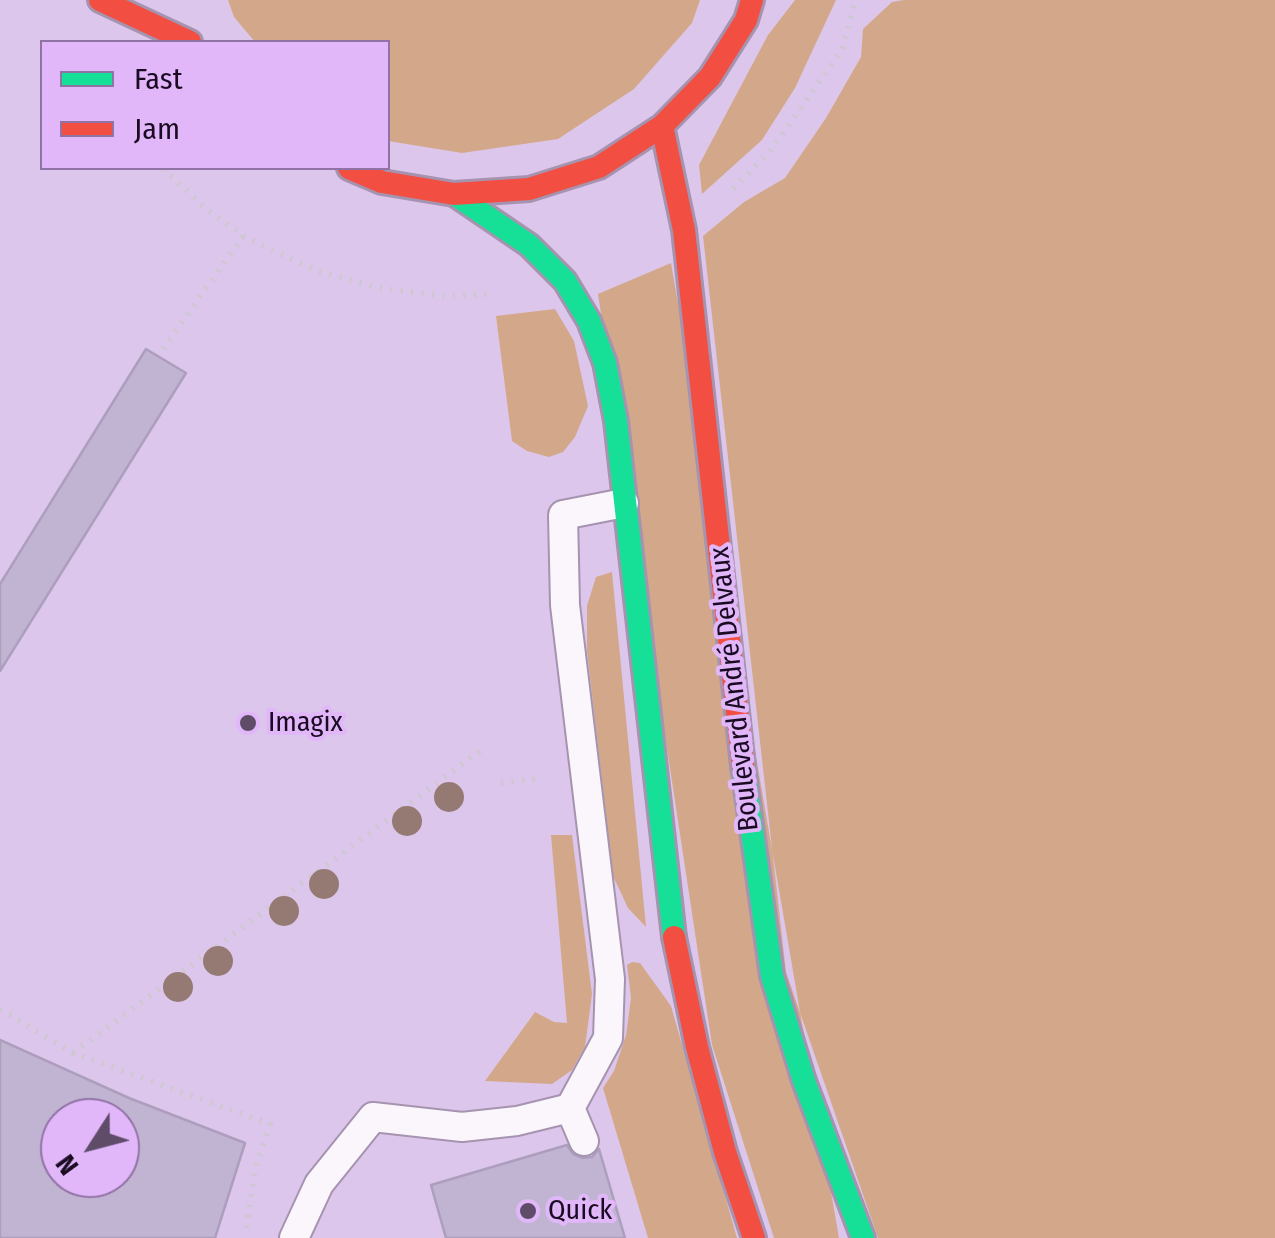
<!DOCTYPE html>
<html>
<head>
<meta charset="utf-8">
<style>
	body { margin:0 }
	#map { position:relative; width:1275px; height:1238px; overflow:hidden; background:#ddc6eb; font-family:"Fira Sans Condensed",sans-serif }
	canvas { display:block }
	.legend { position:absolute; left:40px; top:40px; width:350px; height:130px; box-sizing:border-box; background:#e1b7fa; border:2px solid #9172a4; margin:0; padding:12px 18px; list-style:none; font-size:30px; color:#1a0b23 }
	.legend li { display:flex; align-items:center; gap:20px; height:50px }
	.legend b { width:50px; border:2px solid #9172a4 }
	.north { position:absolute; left:40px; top:1098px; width:100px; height:100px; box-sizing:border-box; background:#e1b7fa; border:2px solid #9172a4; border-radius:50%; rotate:234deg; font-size:28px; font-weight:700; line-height:40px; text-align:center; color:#1a0b23 }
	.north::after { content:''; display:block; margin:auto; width:35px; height:45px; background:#5e4c69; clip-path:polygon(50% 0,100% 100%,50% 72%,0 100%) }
</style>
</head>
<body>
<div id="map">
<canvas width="1275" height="1238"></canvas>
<ul class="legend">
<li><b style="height:12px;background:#16e098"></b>Fast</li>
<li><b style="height:12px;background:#f24e42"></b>Jam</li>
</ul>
<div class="north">N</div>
</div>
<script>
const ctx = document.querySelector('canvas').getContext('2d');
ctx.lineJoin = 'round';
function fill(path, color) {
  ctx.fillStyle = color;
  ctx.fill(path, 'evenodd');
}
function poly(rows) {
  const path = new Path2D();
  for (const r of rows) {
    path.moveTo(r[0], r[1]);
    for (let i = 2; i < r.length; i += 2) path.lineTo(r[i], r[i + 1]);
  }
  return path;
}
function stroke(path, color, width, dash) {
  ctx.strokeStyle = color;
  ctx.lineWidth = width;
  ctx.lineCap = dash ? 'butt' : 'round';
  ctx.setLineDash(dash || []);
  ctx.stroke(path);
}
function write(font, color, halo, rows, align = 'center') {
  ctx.font = font + ' "Fira Sans Condensed",sans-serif';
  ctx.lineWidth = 8;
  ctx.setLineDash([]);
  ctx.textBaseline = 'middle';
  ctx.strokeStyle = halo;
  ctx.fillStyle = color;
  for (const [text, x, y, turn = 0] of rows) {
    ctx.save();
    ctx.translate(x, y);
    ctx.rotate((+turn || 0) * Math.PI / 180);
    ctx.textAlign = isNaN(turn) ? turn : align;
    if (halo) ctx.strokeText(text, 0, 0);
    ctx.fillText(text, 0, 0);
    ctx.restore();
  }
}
const green = poly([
	[228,0,700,0,692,23,634,89,558,139,462,153,388,141,388,42,255,42,234,17],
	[795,0,836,0,795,88,762,140,702,194,699,165,768,35],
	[904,0,1275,0,1275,1238,878,1238,786,972,703,236,744,202,785,178,826,118,861,57,863,29,892,2],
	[671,263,839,1238,774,1238,712,1045,598,294],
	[555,309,574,341,588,406,575,437,563,452,549,457,527,451,512,441,496,316],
	[612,572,646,927,628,908,613,876,587,651,587,606,596,577],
	[551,835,572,835,592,994,585,1047,572,1070,552,1084,485,1081,535,1012,554,1022,567,1023],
	[632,962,640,963,671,1006,737,1238,648,1238,603,1088,614,1071,626,1035,631,998,627,965]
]);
const building = poly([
	[146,349,186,373,0,671,0,584,146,349],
	[0,1040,129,1098,245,1143,215,1238,0,1238,0,1040],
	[60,1118,120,1118,120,1178,60,1178,60,1118],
	[567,1145,573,1154,583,1158,592,1157,599,1149,625,1238,446,1238,431,1185,567,1145]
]);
const path = poly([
	[163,168,204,207,243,236,317,271,379,288,444,296,493,294],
	[733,189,771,150,842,50,856,0],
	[163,349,243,236],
	[501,783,542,778],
	[0,1009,73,1053,270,1124,255,1168,246,1230],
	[73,1053,480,751]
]);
const lane = poly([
	[570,1108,584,1141],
	[294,1238,319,1184,373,1117,462,1127,517,1121,570,1108,608,1038,610,979,565,605,563,515,624,503]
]);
const fast = poly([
	[454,194,529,245,565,281,589,321,605,363,616,421,674,937],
	[743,766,772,976,804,1081,863,1238]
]);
const jam = poly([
	[100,0,190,42],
	[662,126,684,230,743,766],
	[349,168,382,182,454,194,529,189,599,167,662,126,710,77,746,20,752,0],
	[674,937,697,1047,725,1152,754,1238]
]);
const trees = [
	[449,797],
	[407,821],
	[324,884],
	[284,911],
	[218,961],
	[178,987]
];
const markers = [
	[248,723,10,"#5e4c69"],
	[528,1211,10,"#5e4c69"]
];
const streetNames = [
	["Boulevard André Delvaux",735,689,-96]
];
const poiNames = [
	["Imagix",268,723],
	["Quick",548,1211]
];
fill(green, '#d3a88a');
fill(building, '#c1b4d2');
stroke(building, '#ac9ebc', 2.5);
stroke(lane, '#a593af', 32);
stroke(fast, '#a593af', 28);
stroke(jam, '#a593af', 28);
stroke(path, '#cfc8d3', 6, [2.5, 8]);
stroke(lane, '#faf6fc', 28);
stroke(fast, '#16e098', 22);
stroke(jam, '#f24e42', 22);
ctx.fillStyle = '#957a74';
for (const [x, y] of trees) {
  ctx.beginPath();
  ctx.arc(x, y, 15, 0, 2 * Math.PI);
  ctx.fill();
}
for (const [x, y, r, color] of markers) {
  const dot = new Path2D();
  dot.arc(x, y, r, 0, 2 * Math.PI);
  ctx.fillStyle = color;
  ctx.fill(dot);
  stroke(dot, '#e1b7fa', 4);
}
write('28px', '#1a0b23', '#e1b7fa', streetNames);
write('28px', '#1a0b23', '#e1b7fa', poiNames, 'left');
</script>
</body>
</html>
